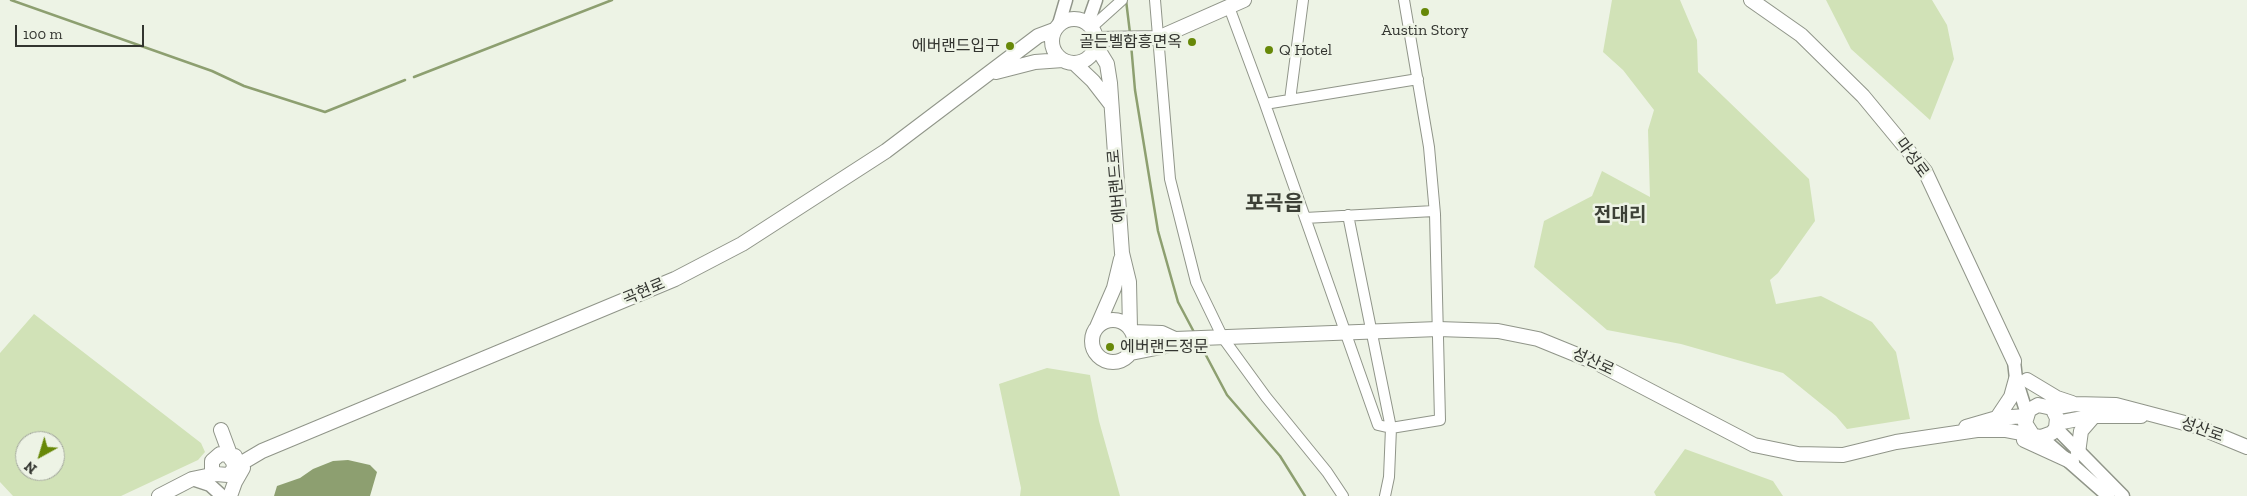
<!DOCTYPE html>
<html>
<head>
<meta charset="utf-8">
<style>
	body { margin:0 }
	#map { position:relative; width:2247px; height:496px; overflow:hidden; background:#edf3e5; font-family:"Zilla Slab",serif }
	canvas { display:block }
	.north { position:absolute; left:15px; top:431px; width:50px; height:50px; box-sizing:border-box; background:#edf3e5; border:1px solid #a3a79d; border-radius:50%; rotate:219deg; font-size:14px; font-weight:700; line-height:20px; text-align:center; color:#333530 }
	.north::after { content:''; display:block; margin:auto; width:18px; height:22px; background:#678808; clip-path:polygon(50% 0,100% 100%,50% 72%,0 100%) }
	.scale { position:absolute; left:15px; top:25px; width:129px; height:22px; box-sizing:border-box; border:2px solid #333530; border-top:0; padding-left:6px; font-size:15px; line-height:18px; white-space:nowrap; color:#333530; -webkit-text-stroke:4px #edf3e5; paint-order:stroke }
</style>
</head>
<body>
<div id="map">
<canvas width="2247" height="496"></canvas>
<div class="north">N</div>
<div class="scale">100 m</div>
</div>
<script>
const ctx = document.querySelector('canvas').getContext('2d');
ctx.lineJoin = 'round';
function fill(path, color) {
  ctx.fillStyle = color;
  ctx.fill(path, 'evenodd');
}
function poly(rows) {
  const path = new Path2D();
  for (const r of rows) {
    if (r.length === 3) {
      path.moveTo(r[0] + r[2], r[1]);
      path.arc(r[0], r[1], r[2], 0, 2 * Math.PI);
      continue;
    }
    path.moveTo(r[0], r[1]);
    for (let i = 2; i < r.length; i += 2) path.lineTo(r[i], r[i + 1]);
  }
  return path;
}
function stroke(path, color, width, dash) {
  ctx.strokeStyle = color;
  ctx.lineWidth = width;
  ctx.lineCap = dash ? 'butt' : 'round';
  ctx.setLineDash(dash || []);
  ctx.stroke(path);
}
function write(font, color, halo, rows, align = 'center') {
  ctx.font = font + ' "Zilla Slab","Noto Sans KR",serif';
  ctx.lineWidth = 5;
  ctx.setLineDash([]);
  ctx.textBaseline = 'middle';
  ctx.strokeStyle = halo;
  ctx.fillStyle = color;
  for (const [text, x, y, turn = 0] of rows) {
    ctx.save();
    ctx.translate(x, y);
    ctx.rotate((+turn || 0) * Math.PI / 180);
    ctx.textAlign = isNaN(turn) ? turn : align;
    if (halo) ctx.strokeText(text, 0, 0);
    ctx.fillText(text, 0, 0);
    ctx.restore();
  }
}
const green = poly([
	[1612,0,1680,0,1697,40,1698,72,1809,179,1815,221,1778,273,1770,280,1776,304,1821,296,1872,322,1896,352,1910,419,1847,429,1836,416,1783,373,1681,344,1607,330,1534,267,1544,221,1592,196,1602,171,1650,197,1648,130,1654,110,1623,70,1603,52],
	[1826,0,1932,0,1947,25,1954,59,1930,120,1851,49],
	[34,314,201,443,205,452,198,460,121,496,13,496,0,482,0,353],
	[25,441,55,441,55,471,25,471],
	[1047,368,1090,375,1099,421,1120,496,1020,496,1021,488,999,384],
	[1685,449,1773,481,1783,496,1656,496,1654,492]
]);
const water = poly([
	[348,460,370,465,377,472,370,496,274,496,277,486,300,478,313,469,333,461]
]);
const stream = poly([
	[11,0,212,71,244,86,325,112,405,80],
	[1126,0,1130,33],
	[1131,44,1135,90,1158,231,1178,302,1195,334],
	[414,77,612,0],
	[1200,344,1227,395,1280,456,1305,496]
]);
const minor = poly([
	[1155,0,1170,179,1196,282,1223,338,1266,397,1327,472,1343,496],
	[1229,7,1265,104,1418,79],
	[1092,27,1122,0],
	[1290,100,1303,0],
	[1265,104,1378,425,1391,428,1440,420,1435,214,1429,147,1404,0],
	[1348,215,1391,428,1389,477,1385,496],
	[1305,218,1434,211]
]);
const tertiary = poly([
	[1088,23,1096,0],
	[1059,24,1066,0],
	[2014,361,2016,379,2027,414],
	[2056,428,2123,496],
	[2041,437,2108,496],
	[192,479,210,485,222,496]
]);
const secondary = poly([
	[1751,0,1801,35,1863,96,1925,171,2014,361],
	[1074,41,22],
	[1097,39,1158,38,1244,0],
	[1096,46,1107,64,1110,83,1122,253,1129,282,1130,329],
	[1074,63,1093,81,1110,103],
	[996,72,1035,62,1063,60],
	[1113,341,21],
	[1097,327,1114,288,1121,259],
	[1132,332,1162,333,1175,339,1438,329,1498,331,1538,339,1597,363,1754,445,1798,454,1843,455,1896,442,1977,430,2005,430,2041,437,2052,433,2056,428,2057,418,2052,408,2038,405,2029,410,2025,423,2032,434],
	[1131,353,1166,346,1175,339],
	[2027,380,2057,398,2072,403],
	[2052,408,2075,404,2116,405,2196,426,2247,447],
	[1997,418,2011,397,2016,379],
	[2057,423,2094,416,2141,416],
	[1966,427,1997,418,2026,416],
	[221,430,231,457,235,456],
	[2024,440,2072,462],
	[2078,453,2081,431,2094,416],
	[233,471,234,463,228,455,220,454,212,461,212,469,216,474,228,475,240,464,262,451,675,279,742,244,886,151,1038,36,1054,30],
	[159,496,192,479,216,474],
	[230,496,235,482,243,468]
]);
const markers = [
	[1425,12,5,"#678808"],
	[1192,42,5,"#678808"],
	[1010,46,5,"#678808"],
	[1269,50,5,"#678808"],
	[1110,347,5,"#678808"]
];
const poiNames = [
	["Austin Story",1425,30,"center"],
	["골든벨함흥면옥",1182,42],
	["에버랜드입구",1000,46],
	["Q Hotel",1279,50,"left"],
	["에버랜드정문",1120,347,"left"]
];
const streetNames = [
	["마성로",1912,158,54],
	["에버랜드로",1117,186,-95],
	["곡현로",644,292,-23],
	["성산로",1593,362,24],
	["성산로",2202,430,19]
];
const quarterNames = [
	["전대리",1620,216]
];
const districtNames = [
	["포곡읍",1274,204]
];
fill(green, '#d1e2b7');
fill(water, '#8d9f70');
stroke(stream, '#8d9f70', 2.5);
stroke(minor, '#909589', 12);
stroke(tertiary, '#909589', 15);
stroke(secondary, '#909589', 16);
stroke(minor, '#fff', 10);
stroke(tertiary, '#fff', 12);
stroke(secondary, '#fff', 14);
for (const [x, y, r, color] of markers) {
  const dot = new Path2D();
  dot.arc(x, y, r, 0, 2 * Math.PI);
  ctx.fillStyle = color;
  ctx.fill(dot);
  stroke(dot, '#edf3e5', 2);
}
write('16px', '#333530', '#edf3e5', poiNames, 'right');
write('16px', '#333530', '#edf3e5', streetNames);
write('bold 19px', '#3c4036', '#edf3e5', quarterNames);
write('bold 21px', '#3c4036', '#edf3e5', districtNames);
</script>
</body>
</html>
